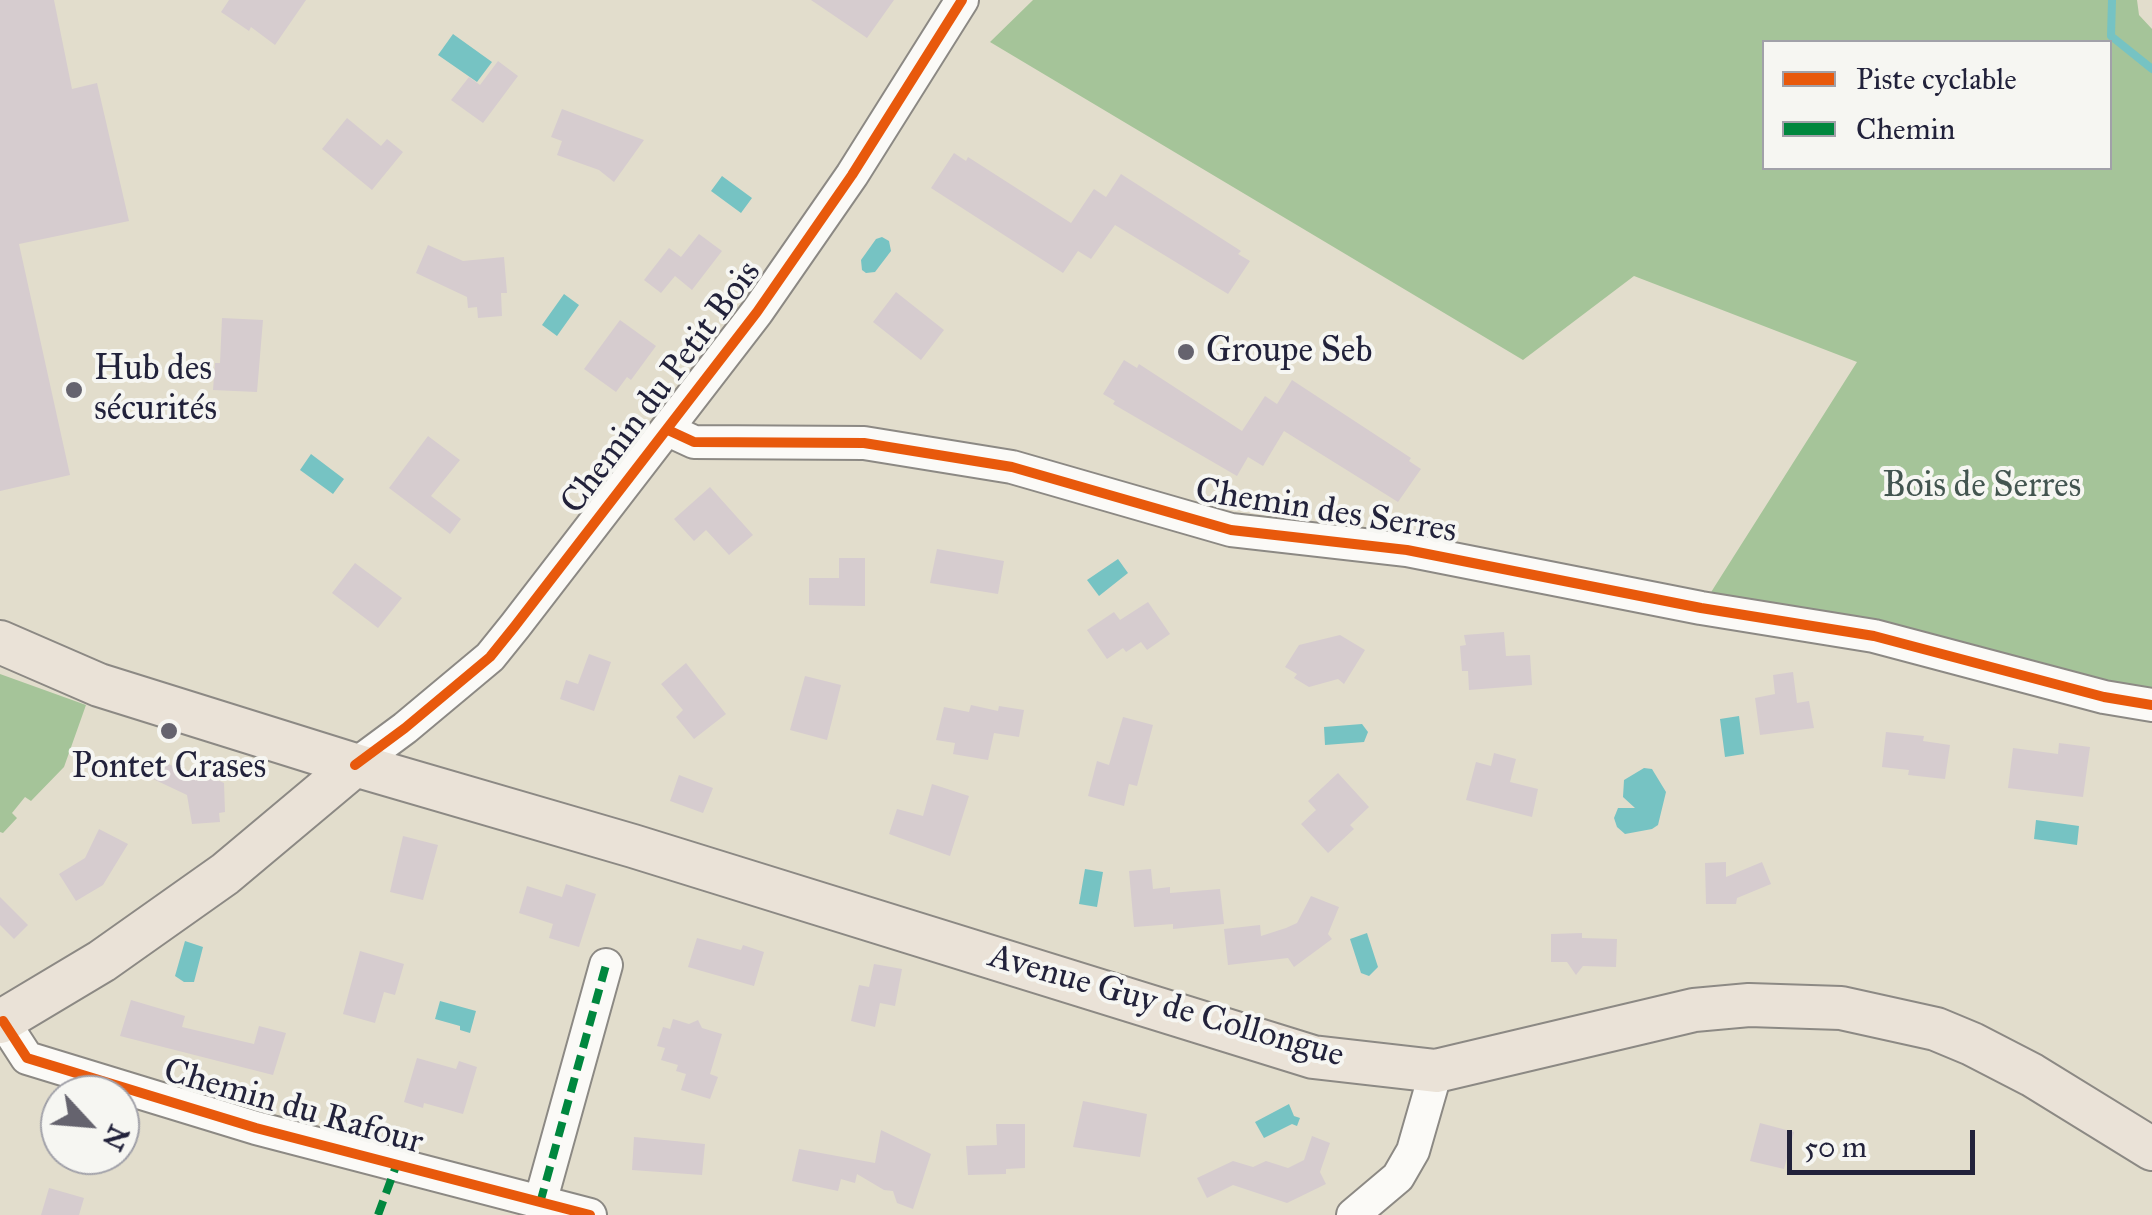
<!DOCTYPE html>
<html>
<head>
<meta charset="utf-8">
<style>
	body { margin:0 }
	#map { position:relative; width:2152px; height:1215px; overflow:hidden; background:#e2ddcc; font-family:"IM FELL Great Primer",serif }
	canvas { display:block }
	.legend { position:absolute; left:1762px; top:40px; width:350px; height:130px; box-sizing:border-box; background:#f6f6f2; border:2px solid #a1a1a9; margin:0; padding:12px 18px; list-style:none; font-size:30px; color:#22223b }
	.legend li { display:flex; align-items:center; gap:20px; height:50px }
	.legend b { width:50px; border:2px solid #a1a1a9 }
	.north { position:absolute; left:40px; top:1075px; width:100px; height:100px; box-sizing:border-box; background:#f6f6f2; border:2px solid #a1a1a9; border-radius:50%; rotate:116deg; font-size:28px; font-weight:700; line-height:40px; text-align:center; color:#22223b }
	.north::after { content:''; display:block; margin:auto; width:35px; height:45px; background:#65636e; clip-path:polygon(50% 0,100% 100%,50% 72%,0 100%) }
	.scale { position:absolute; left:1787px; top:1130px; width:188px; height:45px; box-sizing:border-box; border:5px solid #22223b; border-top:0; padding-left:12px; font-size:30px; line-height:35px; white-space:nowrap; color:#22223b; -webkit-text-stroke:8px #f6f6f2; paint-order:stroke }
</style>
</head>
<body>
<div id="map">
<canvas width="2152" height="1215"></canvas>
<ul class="legend">
<li><b style="height:12px;background:#e8590c"></b>Piste cyclable</li>
<li><b style="height:12px;background:#00873e"></b>Chemin</li>
</ul>
<div class="north">N</div>
<div class="scale">50 m</div>
</div>
<script>
const ctx = document.querySelector('canvas').getContext('2d');
ctx.lineJoin = 'round';
function fill(path, color) {
  ctx.fillStyle = color;
  ctx.fill(path, 'evenodd');
}
function poly(rows) {
  const path = new Path2D();
  for (const r of rows) {
    path.moveTo(r[0], r[1]);
    for (let i = 2; i < r.length; i += 2) path.lineTo(r[i], r[i + 1]);
  }
  return path;
}
function stroke(path, color, width, dash) {
  ctx.strokeStyle = color;
  ctx.lineWidth = width;
  ctx.lineCap = dash ? 'butt' : 'round';
  ctx.setLineDash(dash || []);
  ctx.stroke(path);
}
function write(font, color, halo, rows, align = 'center') {
  ctx.font = font + ' "IM FELL Great Primer",serif';
  ctx.lineWidth = 8;
  ctx.setLineDash([]);
  ctx.textBaseline = 'middle';
  ctx.strokeStyle = halo;
  ctx.fillStyle = color;
  for (const [text, x, y, turn = 0] of rows) {
    ctx.save();
    ctx.translate(x, y);
    ctx.rotate((+turn || 0) * Math.PI / 180);
    ctx.textAlign = isNaN(turn) ? turn : align;
    if (halo) ctx.strokeText(text, 0, 0);
    ctx.fillText(text, 0, 0);
    ctx.restore();
  }
}
const forest = poly([
	[1033,0,2137,0,2139,15,2152,29,2152,705,1701,608,1857,362,1634,276,1523,360,990,42],
	[1764,42,2110,42,2110,168,1764,168],
	[0,674,86,705,64,767,31,801,25,797,12,813,17,818,3,833,0,832]
]);
const water = poly([
	[453,34,492,62,477,82,438,55],
	[722,176,752,198,741,213,711,191],
	[882,237,889,241,891,251,875,272,866,273,862,270,861,260,876,239],
	[564,294,579,305,557,336,542,325],
	[311,454,344,479,333,494,300,470],
	[1118,559,1128,573,1099,596,1087,580],
	[1739,716,1744,754,1725,757,1720,719],
	[1362,724,1368,732,1364,742,1325,745,1324,727],
	[1644,768,1652,769,1666,792,1658,825,1652,829,1625,834,1617,827,1614,818,1618,808,1635,808,1623,797,1624,780],
	[2036,820,2079,826,2077,845,2034,839],
	[1085,869,1103,872,1097,907,1079,904],
	[1367,933,1378,967,1369,976,1361,973,1350,939],
	[185,941,203,947,194,982,184,982,175,976],
	[440,1001,476,1011,470,1033,460,1030,460,1026,435,1019],
	[1289,1104,1294,1116,1300,1118,1297,1126,1292,1124,1264,1138,1255,1122]
]);
const stream = poly([
	[2112,0,2111,36,2152,69]
]);
const building = poly([
	[0,0,54,0,72,89,97,83,129,221,19,244,70,475,0,491],
	[229,0,306,0,275,45,251,27,249,31,221,12],
	[811,0,894,0,867,38],
	[498,61,518,76,483,123,451,100,469,77,480,85],
	[562,109,644,140,614,182,599,170,557,155,562,141,551,137],
	[347,118,381,146,387,139,403,152,372,190,322,149],
	[954,153,966,161,968,157,1071,223,1094,189,1106,197,1121,174,1241,251,1238,254,1250,261,1228,294,1115,225,1091,259,1078,251,1063,273,931,188],
	[699,234,722,251,692,290,675,276,661,293,644,280,669,248,681,257],
	[428,245,463,261,504,257,507,293,501,293,502,316,478,318,477,307,468,308,467,297,416,273],
	[896,292,944,330,921,360,873,322],
	[222,318,263,320,257,392,213,390,215,363,220,363],
	[620,320,656,346,631,380,627,377,616,392,584,369],
	[1124,360,1137,368,1139,364,1242,431,1265,396,1277,404,1292,380,1411,458,1409,461,1421,469,1398,502,1284,431,1263,466,1248,457,1237,476,1113,404,1115,401,1103,394],
	[428,436,460,460,431,496,461,519,450,534,389,488],
	[710,487,753,535,729,555,706,530,694,541,674,519],
	[937,549,1004,561,998,594,930,583],
	[839,558,865,558,865,606,809,605,809,578,839,578],
	[355,563,402,598,378,628,332,593],
	[1148,602,1170,634,1147,650,1141,642,1126,652,1123,648,1107,659,1087,630,1114,612,1120,620],
	[1504,632,1506,656,1530,655,1532,685,1469,690,1468,671,1462,671,1460,646,1466,645,1464,635],
	[1340,635,1365,650,1344,684,1338,679,1309,687,1294,678,1297,674,1285,667,1299,645],
	[589,654,611,662,594,711,560,699,566,680,578,684],
	[686,663,726,714,694,739,676,717,683,710,661,684],
	[1793,672,1797,703,1809,701,1814,728,1760,735,1755,698,1775,694,1773,675],
	[805,676,841,685,827,740,790,730],
	[971,705,998,711,999,706,1024,710,1019,737,994,733,988,760,953,754,955,743,936,740,944,707,969,712],
	[1123,717,1153,725,1137,786,1129,784,1124,806,1088,796,1097,761,1109,765],
	[1886,732,1924,736,1923,741,1950,745,1945,779,1908,775,1909,770,1882,767],
	[2059,743,2090,747,2083,797,2008,788,2013,748,2058,754],
	[1494,753,1516,759,1510,782,1538,789,1532,817,1466,800,1476,762,1491,766],
	[168,764,197,776,200,771,224,783,225,812,219,813,220,822,192,824,187,795,151,778],
	[1338,773,1369,807,1350,825,1354,829,1328,853,1301,824,1316,810,1308,801],
	[679,775,713,788,703,813,670,801],
	[932,784,969,796,950,856,889,834,897,809,923,816],
	[99,829,128,844,103,885,76,901,59,874,85,858],
	[403,836,438,845,423,900,390,892],
	[1726,862,1726,877,1762,862,1771,884,1737,898,1736,904,1706,904,1705,863],
	[1151,869,1153,889,1170,887,1170,893,1220,889,1224,924,1173,929,1173,924,1134,927,1129,871],
	[566,884,596,894,579,947,549,938,553,924,519,913,527,886,562,897],
	[1311,896,1339,907,1328,934,1332,939,1294,967,1288,958,1228,965,1224,929,1260,925,1261,936,1286,928,1297,923],
	[0,897,28,925,14,939,0,925],
	[1582,933,1582,938,1617,939,1616,967,1583,966,1576,975,1567,962,1551,962,1551,934],
	[697,938,741,950,743,945,764,952,754,986,688,967],
	[360,951,404,964,395,995,384,992,375,1023,343,1014],
	[874,964,902,969,895,1006,880,1003,875,1027,851,1021,859,985,869,987],
	[131,1000,185,1016,182,1027,254,1044,259,1026,286,1033,273,1075,120,1036],
	[673,1019,689,1024,698,1020,702,1028,722,1034,710,1074,718,1077,710,1099,681,1090,686,1074,676,1071,678,1065,661,1060,665,1048,657,1046,663,1027,670,1029],
	[417,1058,456,1069,459,1061,477,1067,463,1114,424,1103,423,1108,404,1102],
	[1083,1101,1147,1114,1140,1157,1073,1147],
	[1760,1123,1794,1132,1784,1169,1750,1161],
	[996,1124,1025,1124,1025,1168,1006,1169,1006,1174,968,1175,966,1146,997,1145],
	[881,1130,931,1154,913,1209,897,1203,893,1191,884,1190,857,1174,855,1183,841,1179,838,1191,792,1181,799,1149,875,1163],
	[1312,1136,1330,1143,1320,1172,1326,1184,1287,1203,1233,1185,1207,1198,1197,1178,1233,1161,1253,1167,1266,1161,1288,1168,1304,1160],
	[634,1137,705,1144,702,1175,632,1170],
	[49,1188,84,1198,79,1215,41,1215]
]);
const minor = poly([
	[668,430,694,442,864,443,1012,467,1231,530,1407,550,1701,608,1874,636,2104,697,2152,705],
	[355,765,405,728,490,657,515,626,757,312,852,175,962,0],
	[3,1021,27,1058,256,1128,590,1215],
	[540,1203,606,965],
	[1353,1215,1398,1177,1413,1151,1436,1071]
]);
const major = poly([
	[0,642,99,685,355,765,633,846,1313,1057,1436,1071,1694,1010,1749,1005,1841,1008,1936,1029,1972,1044,2032,1075,2152,1149],
	[0,1022,102,961,225,874,355,765]
]);
const quiet = poly([
	[540,1203,606,965],
	[378,1215,396,1166]
]);
const cycleway = poly([
	[668,430,694,442,864,443,1012,467,1231,530,1407,550,1701,608,1874,636,2104,697,2152,705],
	[355,765,405,728,490,657,515,626,757,312,852,175,962,0],
	[3,1021,27,1058,256,1128,590,1215]
]);
const markers = [
	[1186,352,10,"#65636e"],
	[74,390,10,"#65636e"],
	[169,731,10,"#65636e"]
];
const poiNames = [
	["Groupe Seb",1206,352],
	["Hub des",94,370],
	["sécurités",94,410],
	["Pontet Crases",169,768,"center"]
];
const streetNames = [
	["Chemin du Petit Bois",662,388,-53],
	["Chemin des Serres",1326,512,9],
	["Avenue Guy de Collongue",1166,1007,16],
	["Chemin du Rafour",293,1108,16]
];
const parkNames = [
	["Bois de Serres",1982,487]
];
fill(forest, '#a5c499');
fill(water, '#76c3c3');
stroke(stream, '#76c3c3', 8);
fill(building, '#d6cccf');
stroke(minor, '#8c8984', 36);
stroke(major, '#8c8984', 46);
stroke(minor, '#fbfaf7', 32);
stroke(major, '#eae2d7', 42);
stroke(quiet, '#00873e', 8, [15, 8]);
stroke(cycleway, '#e8590c', 10);
for (const [x, y, r, color] of markers) {
  const dot = new Path2D();
  dot.arc(x, y, r, 0, 2 * Math.PI);
  ctx.fillStyle = color;
  ctx.fill(dot);
  stroke(dot, '#f6f6f2', 4);
}
write('35px', '#22223b', '#f6f6f2', poiNames, 'left');
write('35px', '#22223b', '#f6f6f2', streetNames);
write('35px', '#435550', '#f6f6f2', parkNames);
</script>
</body>
</html>
